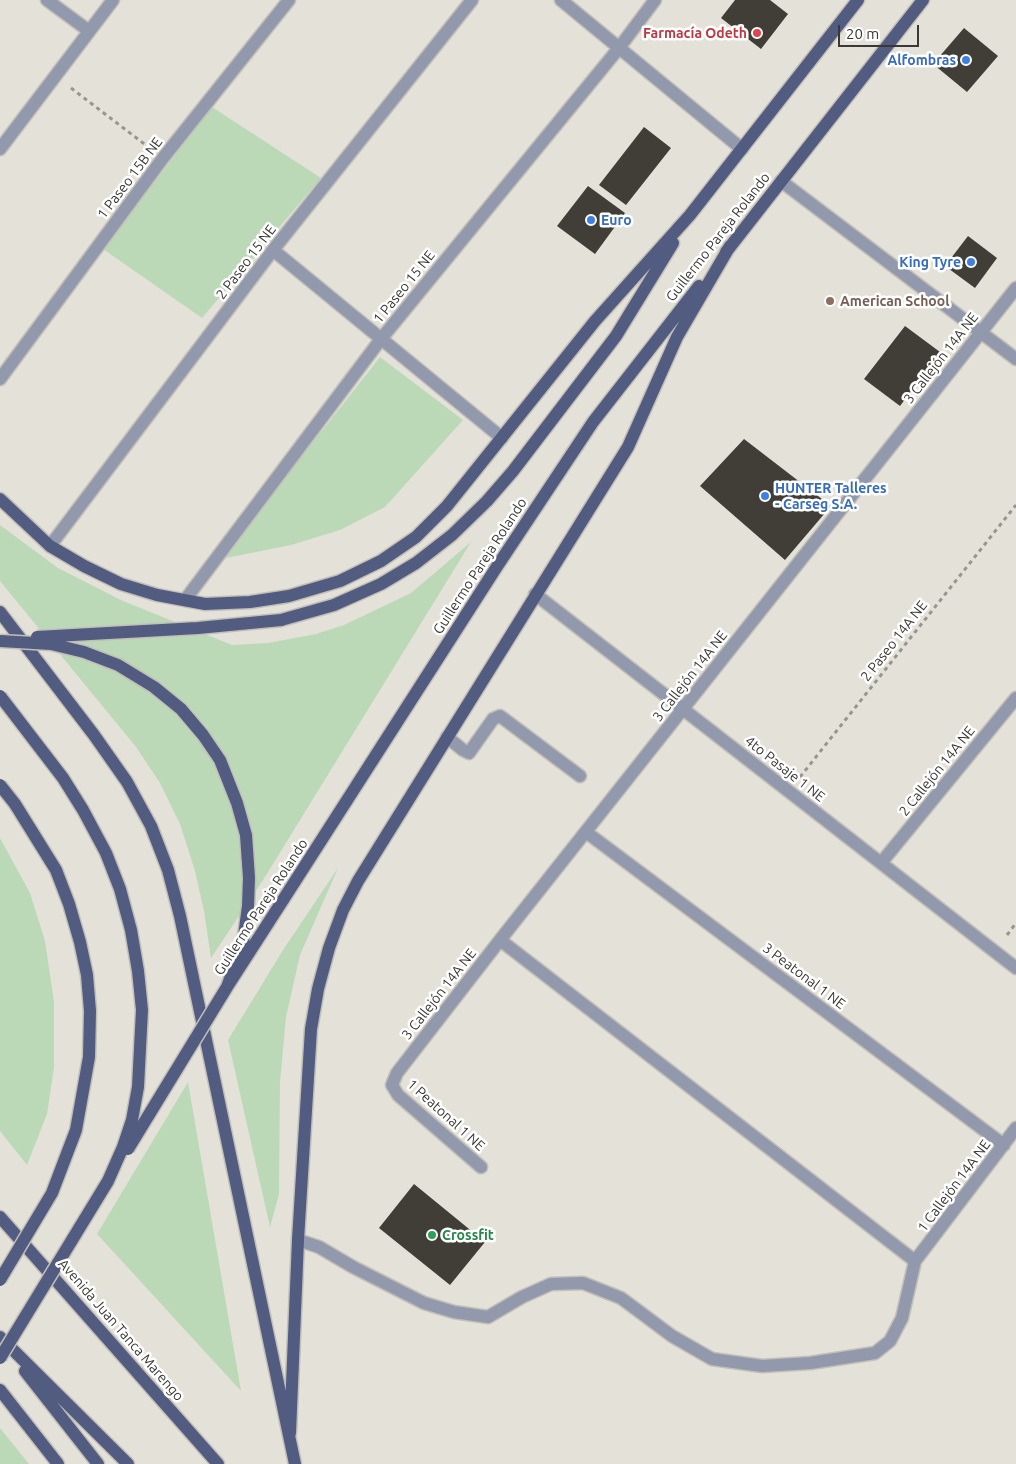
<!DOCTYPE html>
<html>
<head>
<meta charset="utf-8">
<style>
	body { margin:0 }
	#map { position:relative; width:1016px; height:1464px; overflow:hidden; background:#e4e1d9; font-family:Ubuntu,sans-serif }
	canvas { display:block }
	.scale { position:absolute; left:838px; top:25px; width:81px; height:22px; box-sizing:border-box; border:2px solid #393835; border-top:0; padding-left:6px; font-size:15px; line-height:18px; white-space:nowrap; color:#393835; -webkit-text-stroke:4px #fff; paint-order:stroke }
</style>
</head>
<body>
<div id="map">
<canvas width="1016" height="1464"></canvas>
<div class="scale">20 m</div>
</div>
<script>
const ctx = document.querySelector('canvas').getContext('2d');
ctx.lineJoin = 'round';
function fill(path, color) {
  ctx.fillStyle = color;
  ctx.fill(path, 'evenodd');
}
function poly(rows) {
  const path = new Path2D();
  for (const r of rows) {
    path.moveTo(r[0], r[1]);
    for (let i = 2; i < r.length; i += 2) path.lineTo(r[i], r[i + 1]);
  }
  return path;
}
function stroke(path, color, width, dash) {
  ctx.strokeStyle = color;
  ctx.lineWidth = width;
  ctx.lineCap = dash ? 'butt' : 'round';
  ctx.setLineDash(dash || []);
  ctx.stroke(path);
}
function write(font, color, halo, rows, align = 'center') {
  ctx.font = font + ' Ubuntu,sans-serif';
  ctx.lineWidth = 5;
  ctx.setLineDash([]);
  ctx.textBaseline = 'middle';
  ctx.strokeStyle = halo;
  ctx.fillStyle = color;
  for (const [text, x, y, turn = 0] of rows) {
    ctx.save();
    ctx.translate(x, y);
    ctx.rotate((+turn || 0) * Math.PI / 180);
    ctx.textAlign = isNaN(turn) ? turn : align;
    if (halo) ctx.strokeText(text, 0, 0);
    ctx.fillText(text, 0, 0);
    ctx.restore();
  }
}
const green = poly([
	[212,107,321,178,202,318,103,249],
	[380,357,463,420,385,507,340,530,291,545,221,559],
	[0,525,58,568,123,601,232,645,268,643,316,634,344,625,411,593,471,542,265,877,211,958,204,911,195,871,180,824,160,783,136,747,0,581],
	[0,838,30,893,45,941,54,1002,54,1067,47,1114,27,1165,0,1131],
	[338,868,300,955,286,1017,280,1082,279,1194,270,1227,228,1040,283,950],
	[188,1082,241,1391,97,1234],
	[0,1428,29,1464,0,1464]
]);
const building = poly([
	[735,0,770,0,788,14,761,49,721,18],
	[964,28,998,56,967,92,933,64],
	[644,127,671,148,626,205,599,185],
	[588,186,625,213,595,254,557,226],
	[968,236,997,258,975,288,945,266],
	[905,326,940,352,900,406,864,379],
	[744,439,831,506,785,560,700,486],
	[414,1184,485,1242,450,1285,379,1228]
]);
const path = poly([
	[71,88,147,146],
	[800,777,1016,505],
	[1007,935,1016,923]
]);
const minor = poly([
	[47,0,89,31],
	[561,0,742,149],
	[0,149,113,0],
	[781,181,1016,359],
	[273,250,502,438],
	[0,379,163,158,289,0],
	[50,546,273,250,472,0],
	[535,594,1016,968],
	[185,600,381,339,619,48,655,0],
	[447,737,463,750,469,753,493,719,500,716,580,776],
	[586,832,1004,1145],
	[881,863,1016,698],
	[500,940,915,1261],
	[481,1167,398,1095,392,1085,397,1073,500,940,1016,288],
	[298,1240,319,1247,353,1267,424,1303,454,1312,488,1317,522,1297,551,1284,583,1283,621,1298,672,1336,712,1359,762,1366,810,1363,875,1353,890,1341,902,1318,915,1261,1016,1128]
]);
const major = poly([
	[726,252,923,0],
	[0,499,50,546,84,566,121,584,157,595,205,604,250,602,289,596,340,581,381,561,416,537,447,506,595,321,690,215,858,0],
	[0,612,94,735,127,782,151,826,168,870,180,916,295,1464],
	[281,620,334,605,381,584,416,563,452,535,487,501,513,471,616,336,673,243],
	[283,900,496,568,593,422,699,286],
	[0,1217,218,1464],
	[0,1337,128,1464],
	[25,1371,98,1464],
	[0,1390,58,1464],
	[290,1433,298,1240,311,1029,318,989,329,948,343,910,358,881,628,447,677,337,730,246]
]);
const majorBridge = poly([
	[37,637,198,628,281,620],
	[0,641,51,644,84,652,118,665,154,687,181,709,203,735,220,760,237,803,246,835,249,878,248,906,243,943,227,987],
	[0,696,63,778,83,810,106,853,120,889,131,930,138,971,142,1010,138,1087,132,1120,123,1147,108,1181,0,1358],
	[0,785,15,804,56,870,69,904,80,942,87,975,90,1011,89,1057,76,1130,52,1193,0,1280],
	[128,1149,227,987,283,900]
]);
const markers = [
	[757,33,5,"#e0444e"],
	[966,60,5,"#3f7fe0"],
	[591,220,5,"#3f7fe0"],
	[971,262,5,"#3f7fe0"],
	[830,301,5,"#8d6e63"],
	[765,496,5,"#3f7fe0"],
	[432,1235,5,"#2e9e5b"]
];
const healthNames = [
	["Farmacía Odeth",747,33]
];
const shopNames = [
	["Alfombras",956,60],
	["Euro",601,220,"left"],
	["King Tyre",961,262],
	["HUNTER Talleres",775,488,"left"],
	["- Carseg S.A.",775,504,"left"]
];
const streetNames = [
	["1 Paseo 15B NE",130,178,-53],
	["Guillermo Pareja Rolando",718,237,-52],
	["2 Paseo 15 NE",246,262,-53],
	["1 Paseo 15 NE",404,287,-51],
	["3 Callejón 14A NE",941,358,-52],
	["Guillermo Pareja Rolando",480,566,-57],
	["2 Paseo 14A NE",894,641,-52],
	["3 Callejón 14A NE",690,676,-52],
	["4to Pasaje 1 NE",785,769,38],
	["2 Callejón 14A NE",937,771,-51],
	["Guillermo Pareja Rolando",261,907,-57],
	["3 Peatonal 1 NE",804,976,37],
	["3 Callejón 14A NE",439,994,-52],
	["1 Peatonal 1 NE",446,1115,42],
	["1 Callejón 14A NE",954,1186,-53],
	["Avenida Juan Tanca Marengo",121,1330,49]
];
const educationNames = [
	["American School",840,301]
];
const leisureNames = [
	["Crossfit",442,1235]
];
fill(green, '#bbd9b7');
fill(building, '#403e37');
stroke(minor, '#c2bfb8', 15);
stroke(major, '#c2bfb8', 15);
stroke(path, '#97958f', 3, [4, 4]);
stroke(minor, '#9299ad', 12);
stroke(major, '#525c80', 12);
stroke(majorBridge, '#c2bfb8', 15, []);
stroke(majorBridge, '#525c80', 12);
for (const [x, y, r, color] of markers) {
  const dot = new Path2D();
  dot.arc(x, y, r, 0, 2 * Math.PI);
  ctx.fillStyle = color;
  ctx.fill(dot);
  stroke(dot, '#fff', 2);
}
write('bold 14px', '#be3a42', '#fff', healthNames, 'right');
write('bold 14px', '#366cbe', '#fff', shopNames, 'right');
write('14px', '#393835', '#fff', streetNames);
write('bold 14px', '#785e54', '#fff', educationNames, 'left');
write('bold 14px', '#27864d', '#fff', leisureNames, 'left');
</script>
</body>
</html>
